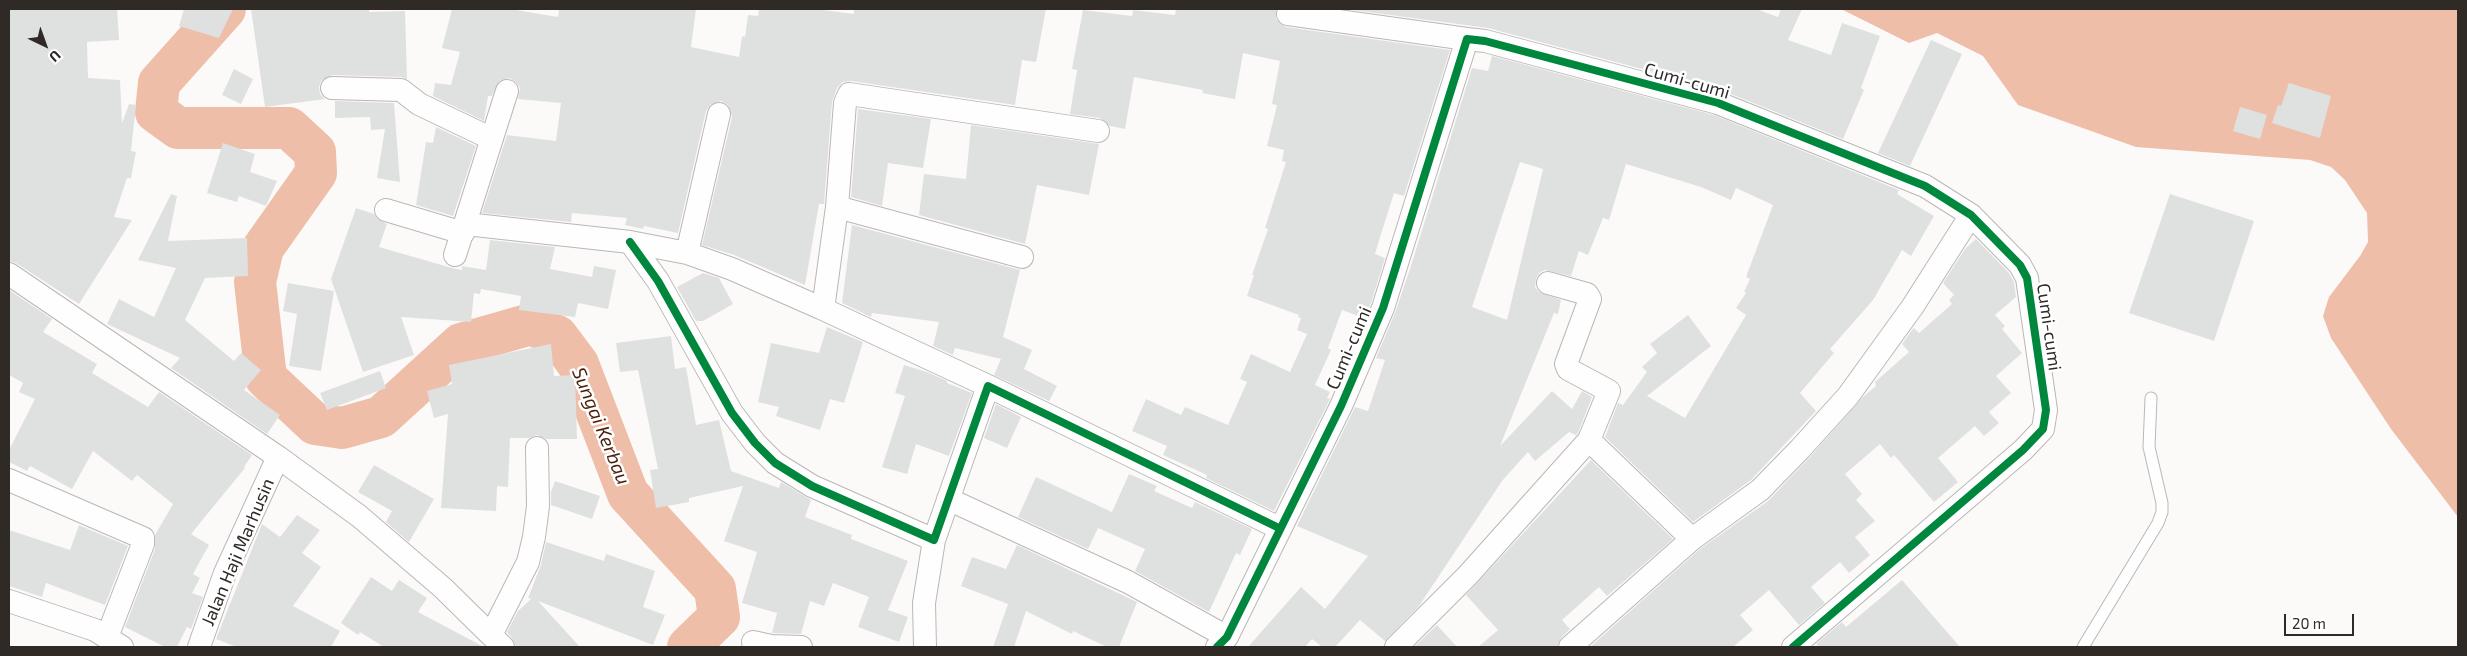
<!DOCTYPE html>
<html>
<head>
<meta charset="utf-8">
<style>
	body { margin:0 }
	#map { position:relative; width:2467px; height:656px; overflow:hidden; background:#fcfaf9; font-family:"Exo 2",sans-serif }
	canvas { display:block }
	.frame { position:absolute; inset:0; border:10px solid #302a27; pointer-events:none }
	.north { position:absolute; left:20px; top:20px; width:50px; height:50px; -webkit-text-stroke:4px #fff; paint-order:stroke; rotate:138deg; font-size:14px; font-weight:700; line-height:20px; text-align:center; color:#302a27 }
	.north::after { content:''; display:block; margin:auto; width:18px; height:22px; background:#302a27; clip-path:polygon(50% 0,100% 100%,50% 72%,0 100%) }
	.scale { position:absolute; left:2284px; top:614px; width:70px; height:22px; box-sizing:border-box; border:2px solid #302a27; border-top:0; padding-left:6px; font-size:15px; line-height:18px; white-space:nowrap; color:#302a27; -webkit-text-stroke:4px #fff; paint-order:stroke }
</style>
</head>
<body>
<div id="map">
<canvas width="2467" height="656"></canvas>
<div class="frame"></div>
<div class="north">U</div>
<div class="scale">20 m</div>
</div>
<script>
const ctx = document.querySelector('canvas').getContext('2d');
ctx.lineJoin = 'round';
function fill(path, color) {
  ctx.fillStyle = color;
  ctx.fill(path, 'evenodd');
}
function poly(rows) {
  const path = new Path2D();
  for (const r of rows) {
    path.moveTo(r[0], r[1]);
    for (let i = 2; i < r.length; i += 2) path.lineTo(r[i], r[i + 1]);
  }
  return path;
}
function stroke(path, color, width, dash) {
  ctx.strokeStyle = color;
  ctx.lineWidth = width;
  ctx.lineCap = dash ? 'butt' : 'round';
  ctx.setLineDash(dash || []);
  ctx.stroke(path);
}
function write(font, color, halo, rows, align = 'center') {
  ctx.font = font + ' "Exo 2",sans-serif';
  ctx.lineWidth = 5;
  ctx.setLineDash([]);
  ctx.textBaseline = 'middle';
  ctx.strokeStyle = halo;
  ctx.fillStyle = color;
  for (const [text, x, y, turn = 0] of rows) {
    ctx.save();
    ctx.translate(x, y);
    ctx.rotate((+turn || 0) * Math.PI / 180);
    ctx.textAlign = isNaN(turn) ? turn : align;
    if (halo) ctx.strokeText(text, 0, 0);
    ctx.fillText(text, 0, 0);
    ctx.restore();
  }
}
const water = poly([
	[1841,9,2458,9,2458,517,2391,429,2331,338,2323,316,2329,297,2360,256,2368,242,2367,213,2345,180,2331,167,2310,160,2136,147,2018,105,1983,56,1937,33,1909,43]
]);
const river = poly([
	[225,9,159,83,156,112,178,128,289,128,315,152,316,173,263,248,255,282,266,378,315,424,342,428,381,417,461,344,531,324,557,336,578,364,628,494,715,589,719,617,688,647]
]);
const building = poly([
	[9,9,117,9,119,40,87,42,88,78,120,80,122,123,129,104,136,105,131,151,136,152,131,178,127,178,114,217,132,220,79,304,16,263,9,261],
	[184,9,233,9,219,38,179,26],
	[251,9,369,9,369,12,405,11,407,79,401,77,332,75,321,81,319,87,320,94,325,99,265,107],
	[452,9,510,9,558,17,559,9,696,9,691,47,739,57,742,36,745,37,748,15,758,16,759,9,815,9,854,14,854,9,1046,9,1036,62,1022,60,1015,105,851,81,843,82,837,88,832,102,824,204,819,204,805,285,734,255,702,245,732,117,728,105,721,101,710,105,706,111,678,233,644,226,643,229,625,225,627,218,572,213,571,222,482,213,507,135,556,141,561,103,518,99,520,88,516,82,510,78,499,81,492,96,488,96,484,121,433,96,435,83,451,85,460,52,442,48],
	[1176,9,1276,9,1276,19,1286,27,1450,50,1404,196,1394,193,1381,234,1375,254,1385,258,1371,303,1364,318,1342,310,1328,348,1331,350,1315,385,1330,392,1327,398,1330,399,1274,511,1206,478,1207,475,1163,455,1167,446,1132,431,1146,399,1181,415,1185,407,1228,425,1247,382,1240,379,1251,354,1290,372,1307,334,1297,330,1301,318,1298,317,1299,315,1247,296,1254,275,1252,275,1268,229,1265,228,1286,162,1282,161,1284,150,1267,146,1277,105,1272,104,1280,61,1243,53,1235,99,1202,93,1203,90,1134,77,1125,129,1110,126,1100,118,1070,114,1077,70,1072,69,1083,10,1132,16,1133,10,1175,15],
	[1345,9,1756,9,1778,17,1781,9,1802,9,1788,40,1831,55,1842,23,1880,36,1861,88,1864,90,1843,139,1721,90,1488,28],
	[1931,40,1962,54,1910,166,1878,153],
	[1492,56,1714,115,1899,190,1897,194,1934,216,1911,256,1902,250,1873,300,1830,349,1834,353,1800,393,1816,411,1751,480,1693,522,1605,437,1618,403,1623,405,1647,372,1642,367,1657,353,1650,344,1688,315,1711,346,1647,396,1685,418,1746,315,1736,308,1746,293,1744,292,1750,279,1746,277,1773,205,1736,188,1731,200,1701,187,1626,164,1609,220,1603,218,1588,255,1579,251,1571,276,1545,270,1539,273,1536,279,1535,287,1539,292,1561,300,1558,314,1554,313,1500,446,1552,391,1572,409,1582,391,1592,397,1578,433,1576,435,1569,432,1535,461,1528,452,1502,481,1419,606,1385,641,1360,620,1335,647,1322,647,1312,639,1305,647,1248,647,1301,587,1325,609,1368,556,1297,526,1355,407,1368,411,1385,360,1376,358,1395,313,1411,266,1472,68,1488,71],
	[1520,162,1543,169,1507,320,1472,307],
	[234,69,253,79,241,104,222,95],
	[2289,83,2331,96,2320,138,2272,123,2278,105,2281,106],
	[335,101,394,103,400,182,377,178,385,129,371,130,370,117,335,118],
	[2240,107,2267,115,2260,139,2233,131],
	[858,109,931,119,923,168,888,163,882,206,851,197],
	[971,125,1099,144,1089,195,1037,185,1025,244,919,215,924,174,966,179],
	[436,127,476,146,453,216,416,205,426,142,433,143],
	[223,143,255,154,250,172,277,181,266,206,239,196,237,202,207,193],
	[171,194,177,196,168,241,247,238,248,276,205,278,185,320,234,361,241,353,261,370,244,390,280,415,267,434,171,368,180,358,107,324,119,299,154,317,176,268,138,260],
	[2170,194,2254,221,2214,341,2129,313],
	[356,208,374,214,377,219,387,224,379,247,452,268,462,270,462,266,486,270,490,240,555,247,550,269,592,277,594,266,616,270,608,309,578,303,575,317,519,310,521,296,481,289,480,294,474,293,471,322,401,317,414,355,363,372,331,279],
	[852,225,1020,270,1003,337,1032,350,1024,369,1057,386,1049,401,994,375,1001,359,955,348,953,355,933,346,939,322,872,313,871,317,842,303],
	[1976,239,2009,273,2014,282,2016,297,1995,315,2005,326,2002,329,2022,353,1996,376,2011,393,1989,412,1999,423,1984,436,1975,426,1938,458,1958,482,1934,502,1894,455,1891,458,1880,444,1845,474,1862,494,1856,500,1875,521,1855,537,1870,555,1849,573,1840,562,1811,587,1825,603,1799,625,1769,590,1740,615,1753,630,1733,647,1590,647,1700,549,1768,501,1809,458,1863,397,1876,386,1875,382,1909,352,1902,344,1912,330,1914,328,1919,333,1952,304,1949,300,1954,295,1943,283,1965,249],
	[703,273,719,278,733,304,703,321,696,321,677,287],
	[288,283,334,291,321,371,289,366,297,314,283,311],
	[9,290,52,319,43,332,97,364,92,373,148,407,159,392,252,455,244,467,245,468,191,534,209,545,193,574,200,578,192,593,203,597,191,629,187,627,177,647,165,647,125,627,155,549,155,535,173,504,137,475,132,481,93,451,72,489,30,466,27,471,9,462,9,450,35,399,19,392,23,383,9,375],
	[827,327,863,342,844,403,830,399,820,430,776,416,779,407,758,402,771,343,819,353],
	[671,336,675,369,686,367,696,425,719,420,731,471,779,488,781,482,811,500,805,517,852,535,851,539,908,561,888,610,908,617,899,642,858,627,869,597,833,583,824,606,810,601,801,634,772,633,777,613,742,603,757,552,724,541,743,486,689,498,689,502,656,508,650,470,658,469,638,370,620,372,616,343],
	[551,344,554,376,575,375,577,439,546,439,537,435,529,438,510,438,508,487,497,486,496,511,441,508,448,414,434,418,427,391,452,384,449,365],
	[904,365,927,372,947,381,947,383,972,393,949,456,916,444,907,474,882,467,905,396,895,393],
	[380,371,386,388,327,410,320,393],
	[996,404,1021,417,1007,448,984,438],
	[1591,460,1673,539,1607,596,1599,587,1562,620,1570,629,1561,638,1557,647,1478,647,1498,630,1466,595],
	[374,465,434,499,409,542,386,522,392,511,358,492],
	[1129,474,1157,486,1154,491,1192,508,1195,502,1252,529,1240,555,1236,553,1209,612,1135,571,1145,549,1098,528,1088,549,1018,517,1036,477,1112,512],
	[555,481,600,496,592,519,551,505,551,492],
	[297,515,320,530,302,553,321,567,293,606,340,631,331,647,237,647,216,639,262,524,280,537],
	[79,525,128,546,105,605,46,583,42,597,9,586,9,530,70,550],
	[546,542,604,561,606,554,655,571,643,607,665,615,653,645,538,601,580,647,516,647,512,638,507,632,518,611,531,599,528,598,541,565],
	[1017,545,1137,602,1119,647,1107,647,1073,631,1072,634,1026,611,1014,647,993,647,1008,604,961,586,972,557,1006,569],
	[371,577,392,591,399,580,427,598,418,612,484,647,384,647,360,632,358,635,341,623],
	[1902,580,1960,647,1819,647,1816,644,1842,622,1846,627],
	[1437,625,1457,647,1414,647]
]);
const service = poly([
	[2083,647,2158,523,2162,512,2162,503,2149,447,2151,398]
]);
const minor = poly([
	[1288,14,1467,39],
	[332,88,401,90,419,104,490,138],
	[837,207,1022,257],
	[386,210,463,233],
	[466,224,630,242,687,253,732,269,823,309,988,386],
	[630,242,658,281,732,413,755,443,775,463,812,486,934,540,988,386,1279,528],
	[687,253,719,114],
	[455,255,507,91],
	[9,274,278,457,359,516,443,588,503,647],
	[1548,283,1587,294,1590,299,1566,364,1568,369,1609,391,1589,440],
	[823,309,837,207,845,103,849,94,1098,131],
	[9,480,143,538,143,544,107,637],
	[948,499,1128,582,1227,637],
	[9,601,95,630,122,647],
	[491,635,528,562,534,537,538,506,537,448],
	[753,642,771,646,801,647],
	[199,647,225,573,278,457],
	[925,647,924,603,934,540],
	[1217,647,1227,637,1341,406,1383,308,1467,39,1485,41,1718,103,1925,186,1971,215,2020,265,2027,278,2046,410,2043,429,2023,450,1793,647],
	[1396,647,1468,575,1589,440,1692,539],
	[1570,647,1692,539,1760,490,1800,449,1848,396,1913,306,1971,215]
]);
const cycleway = poly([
	[630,242,658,281,732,413,755,443,775,463,812,486,934,540,988,386,1279,528],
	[1217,647,1227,637,1341,406,1383,308,1467,39,1485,41,1718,103,1925,186,1971,215,2020,265,2027,278,2046,410,2043,429,2023,450,1793,647]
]);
const streetNames = [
	["Cumi-cumi",1687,81,16],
	["Cumi-cumi",2049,327,82],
	["Cumi-cumi",1349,348,-67],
	["Jalan Haji Marhusin",238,552,-67]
];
const waterNames = [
	["Sungai Kerbau",601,426,68]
];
fill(water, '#efbea9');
stroke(river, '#efbea9', 42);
fill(building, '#dfe1e0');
stroke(service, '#bbb7b5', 13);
stroke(minor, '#bbb7b5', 24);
stroke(service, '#fffefe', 11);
stroke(minor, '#fffefe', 22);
stroke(cycleway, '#00873e', 8);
write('18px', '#302a27', '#fff', streetNames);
write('italic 19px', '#4a1f0a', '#fff', waterNames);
</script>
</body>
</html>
